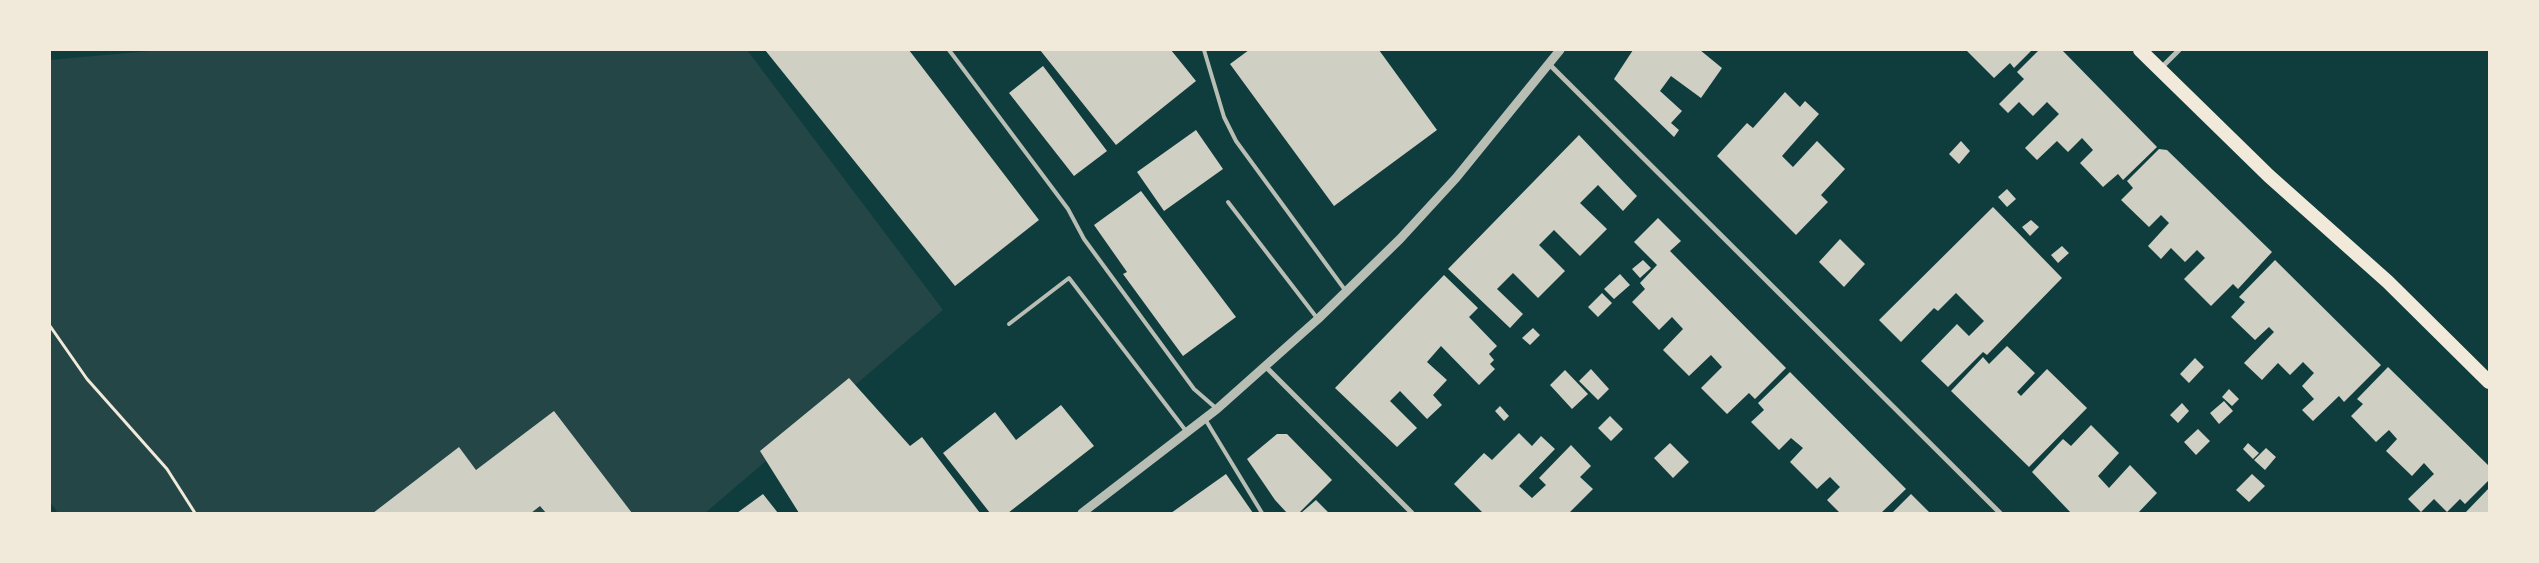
<!DOCTYPE html>
<html>
<head>
<meta charset="utf-8">
<style>
	body { margin:0 }
	#map { position:relative; width:2539px; height:563px; overflow:hidden; background:#0f3d3e; font-family:"Archivo Narrow",sans-serif }
	canvas { display:block }
	.frame { position:absolute; inset:0; border:51px solid #f1e9da; pointer-events:none }
</style>
</head>
<body>
<div id="map">
<canvas width="2539" height="563"></canvas>
<div class="frame"></div>
</div>
<script>
const ctx = document.querySelector('canvas').getContext('2d');
ctx.lineJoin = 'round';
function fill(path, color) {
  ctx.fillStyle = color;
  ctx.fill(path, 'evenodd');
}
function poly(rows) {
  const path = new Path2D();
  for (const r of rows) {
    path.moveTo(r[0], r[1]);
    for (let i = 2; i < r.length; i += 2) path.lineTo(r[i], r[i + 1]);
  }
  return path;
}
function stroke(path, color, width, dash) {
  ctx.strokeStyle = color;
  ctx.lineWidth = width;
  ctx.lineCap = dash ? 'butt' : 'round';
  ctx.setLineDash(dash || []);
  ctx.stroke(path);
}
const green = poly([
	[161,50,747,50,943,310,705,513,58,513,50,502,50,60]
]);
const building = poly([
	[765,50,909,50,1039,220,955,286],
	[1040,50,1171,50,1196,81,1116,145],
	[1249,50,1379,50,1437,130,1334,206,1230,64],
	[1633,50,1700,50,1722,68,1701,98,1671,76,1660,91,1682,111,1671,123,1679,130,1674,137,1614,79],
	[1966,50,2032,50,2014,68,2010,63,1994,78],
	[2039,50,2062,50,2157,147,2123,180,2118,174,2103,187,2080,163,2093,150,2082,138,2068,152,2057,141,2037,160,2025,148,2059,114,2047,102,2033,116,2019,102,2008,113,1999,104,2024,79,2017,72],
	[1043,66,1107,151,1074,176,1009,93],
	[1785,92,1800,107,1805,101,1819,114,1782,156,1793,167,1817,141,1845,169,1821,195,1828,202,1796,235,1717,156,1747,123,1753,128],
	[1196,130,1223,169,1164,211,1137,172],
	[1579,135,1637,196,1623,211,1598,185,1580,203,1607,229,1580,256,1554,230,1539,245,1565,271,1538,298,1513,273,1497,289,1523,314,1510,328,1448,269],
	[1961,141,1970,151,1959,164,1949,154],
	[2159,149,2167,150,2272,252,2238,289,2233,284,2211,306,2184,279,2205,258,2197,250,2185,262,2171,248,2161,259,2148,246,2169,223,2161,215,2149,227,2121,200,2133,188,2127,181],
	[2007,189,2016,199,2007,207,1998,197],
	[1141,191,1236,317,1183,356,1123,274,1127,272,1094,225],
	[1993,207,2062,278,1987,355,1983,352,1948,387,1921,361,1957,324,1969,336,1984,321,1956,293,1938,311,1934,308,1901,342,1879,320],
	[1658,218,1681,241,1670,251,1786,368,1755,399,1749,393,1727,414,1701,388,1722,367,1711,355,1689,376,1663,350,1683,329,1672,317,1659,330,1632,302,1645,289,1640,283,1657,265,1634,242],
	[2031,220,2039,227,2030,236,2022,227],
	[1840,239,1865,264,1844,287,1819,262],
	[2062,246,2069,253,2058,263,2051,255],
	[1643,260,1651,268,1640,278,1632,269],
	[2275,260,2381,365,2344,402,2339,396,2313,421,2302,410,2314,399,2302,386,2314,373,2303,362,2290,375,2278,363,2262,380,2244,363,2274,332,2269,327,2255,340,2231,317,2245,302,2239,297],
	[1620,274,1630,285,1614,299,1604,289],
	[1444,275,1478,308,1469,317,1497,346,1489,354,1494,360,1490,364,1495,369,1479,385,1441,346,1427,362,1447,380,1433,395,1442,405,1427,419,1400,391,1390,401,1417,428,1397,447,1335,388],
	[1602,293,1612,303,1598,317,1588,307],
	[1533,328,1540,335,1530,345,1522,338],
	[2007,346,2035,373,2017,392,2021,396,2047,369,2087,408,2029,467,1951,391,1983,357,1989,364],
	[2195,358,2204,367,2189,383,2180,374],
	[2388,367,2489,466,2489,480,2465,504,2460,499,2447,512,2434,499,2421,512,2408,499,2434,474,2424,463,2412,476,2386,451,2397,439,2389,430,2376,442,2351,416,2363,404,2357,399],
	[1591,369,1609,389,1598,400,1579,381],
	[1565,370,1588,394,1572,409,1550,385],
	[1790,372,1906,489,1881,513,1840,513,1827,500,1840,487,1830,477,1817,489,1790,462,1803,448,1791,438,1779,450,1751,422,1764,410,1758,403],
	[849,378,910,446,922,437,980,513,799,513,760,451],
	[2229,389,2239,399,2232,406,2222,397],
	[2224,401,2233,411,2219,424,2210,413],
	[2182,403,2189,411,2178,423,2170,415],
	[1061,405,1094,446,1008,513,990,513,943,453,995,412,1016,440],
	[1500,406,1509,416,1504,421,1495,411],
	[554,411,632,513,546,513,540,506,531,513,373,513,459,447,476,470],
	[1610,416,1623,429,1611,441,1598,428],
	[2091,425,2119,453,2098,476,2109,488,2130,465,2157,493,2138,513,2071,513,2032,472,2063,439,2071,446],
	[2198,429,2210,441,2196,455,2184,442],
	[1519,433,1532,446,1541,436,1555,449,1519,486,1532,498,1546,485,1539,478,1571,445,1591,466,1580,477,1593,489,1569,513,1483,513,1454,484,1484,453,1492,460],
	[1277,434,1287,434,1332,480,1299,513,1287,513,1275,500,1247,459],
	[1670,443,1689,462,1673,478,1654,458],
	[2248,443,2259,453,2253,459,2243,449],
	[2266,448,2276,457,2265,470,2254,460],
	[1226,474,1253,513,1171,513],
	[2252,474,2265,486,2249,502,2236,490],
	[2489,488,2489,513,2465,513],
	[763,494,778,513,737,513],
	[1911,494,1930,513,1892,513],
	[1316,500,1329,513,1301,513]
]);
const path = poly([
	[50,326,87,379,167,469,195,513]
]);
const service = poly([
	[949,50,1068,209,1084,239,1194,389,1217,409],
	[1204,50,1224,117,1236,141,1345,290],
	[1228,202,1317,318],
	[1009,324,1069,278,1186,431],
	[1205,419,1262,513]
]);
const minor = poly([
	[1549,64,2000,513],
	[2160,69,2179,50],
	[1266,367,1412,513]
]);
const tertiary = poly([
	[1082,513,1217,409,1318,319,1400,239,1456,178,1560,50]
]);
const trunk = poly([
	[2140,50,2269,176,2388,282,2489,382]
]);
fill(green, '#244646');
fill(building, '#cfcfc3');
stroke(path, '#f1e9da', 3);
stroke(service, '#b8beb3', 4);
stroke(minor, '#b8beb3', 5);
stroke(tertiary, '#b8beb3', 9);
stroke(trunk, '#f1e9da', 14);
</script>
</body>
</html>
